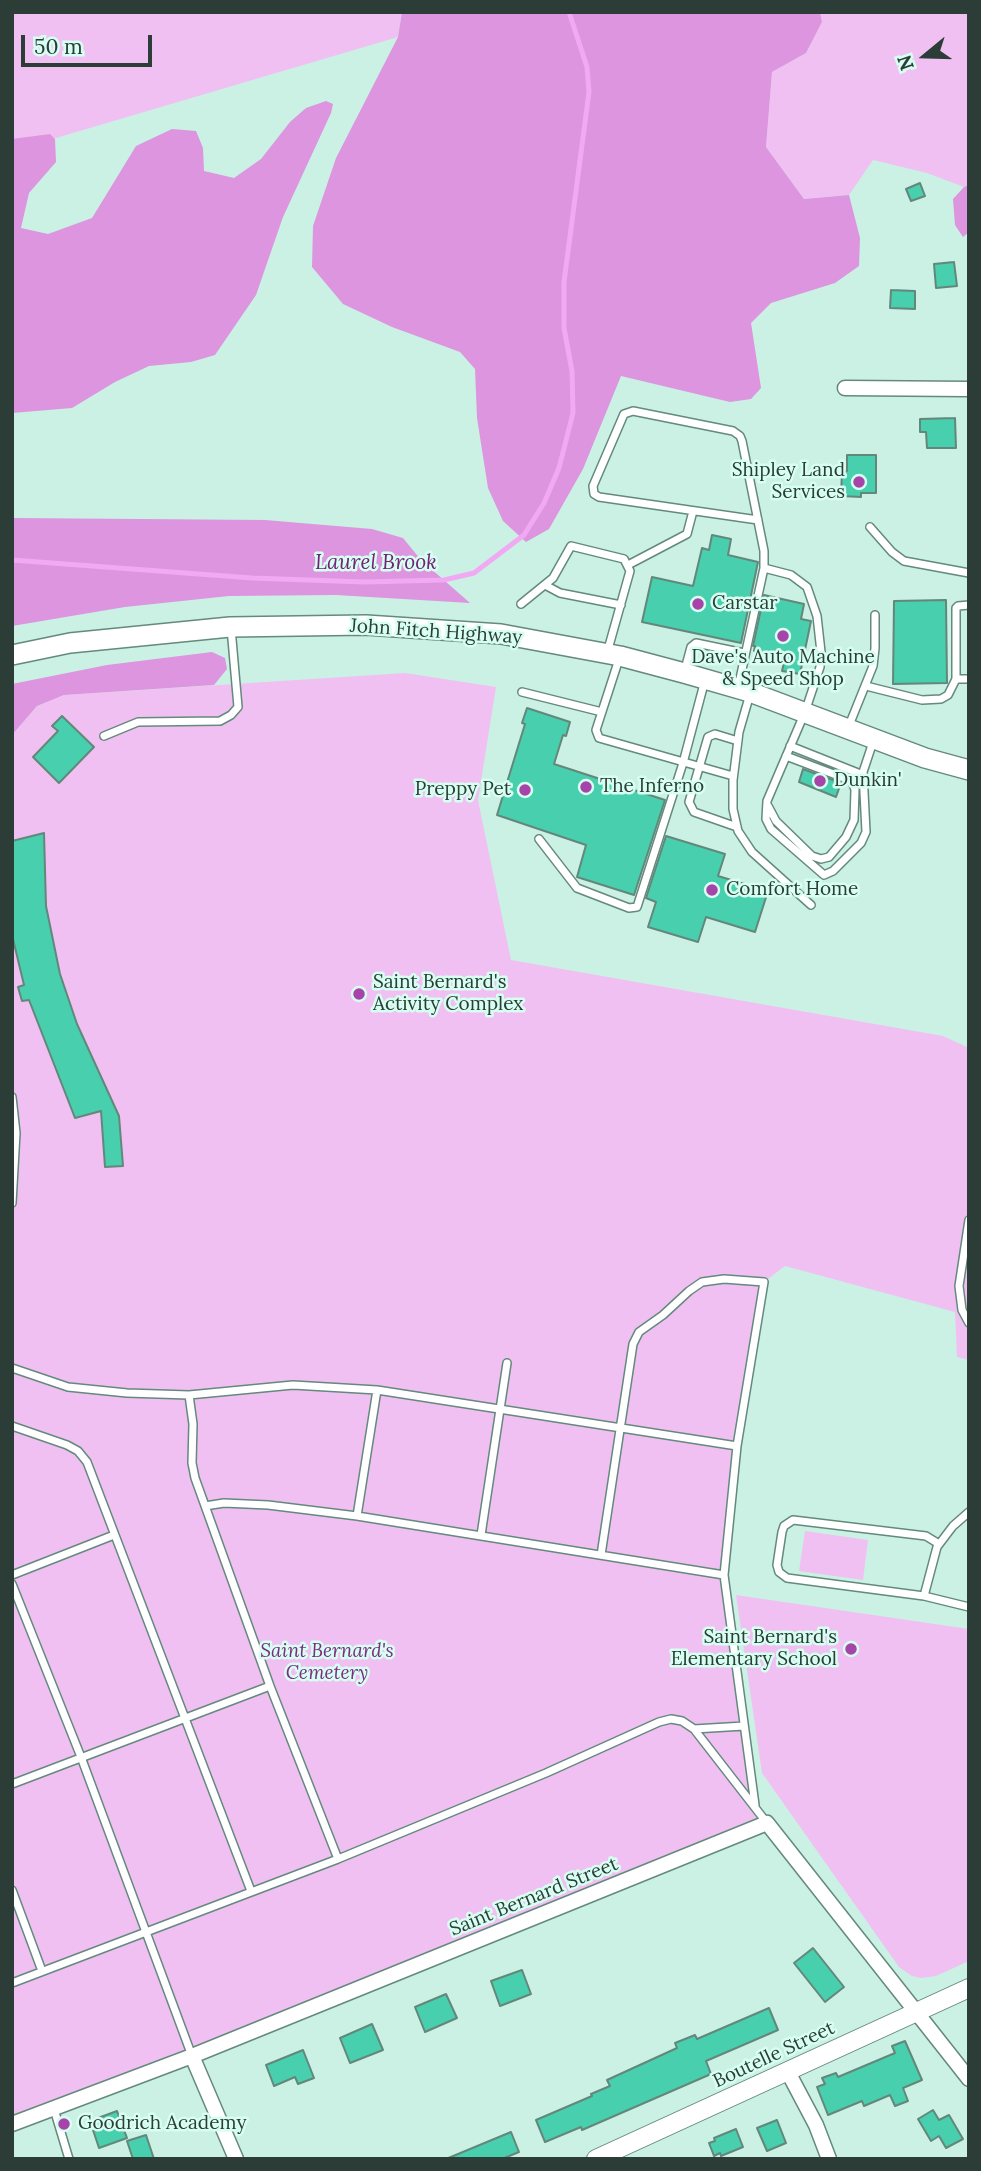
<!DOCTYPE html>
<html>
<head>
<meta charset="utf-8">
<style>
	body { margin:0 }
	#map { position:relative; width:981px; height:2171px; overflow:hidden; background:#caf1e4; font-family:Lora,serif }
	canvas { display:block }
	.frame { position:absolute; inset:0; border:14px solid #2c3c37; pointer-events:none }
	.north { position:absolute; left:890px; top:21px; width:70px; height:70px; -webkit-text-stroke:5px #d7fff1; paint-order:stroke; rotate:251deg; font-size:19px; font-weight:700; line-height:28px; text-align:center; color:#2c3c37 }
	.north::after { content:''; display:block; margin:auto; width:24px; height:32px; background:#2c3c37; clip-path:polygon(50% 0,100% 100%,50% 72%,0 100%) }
	.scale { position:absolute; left:21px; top:35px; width:131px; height:32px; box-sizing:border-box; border:4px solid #2c3c37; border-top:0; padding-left:9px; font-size:21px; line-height:24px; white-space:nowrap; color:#2c3c37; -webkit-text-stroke:5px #d7fff1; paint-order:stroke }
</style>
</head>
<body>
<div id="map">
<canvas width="981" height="2171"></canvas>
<div class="frame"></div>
<div class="north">N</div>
<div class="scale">50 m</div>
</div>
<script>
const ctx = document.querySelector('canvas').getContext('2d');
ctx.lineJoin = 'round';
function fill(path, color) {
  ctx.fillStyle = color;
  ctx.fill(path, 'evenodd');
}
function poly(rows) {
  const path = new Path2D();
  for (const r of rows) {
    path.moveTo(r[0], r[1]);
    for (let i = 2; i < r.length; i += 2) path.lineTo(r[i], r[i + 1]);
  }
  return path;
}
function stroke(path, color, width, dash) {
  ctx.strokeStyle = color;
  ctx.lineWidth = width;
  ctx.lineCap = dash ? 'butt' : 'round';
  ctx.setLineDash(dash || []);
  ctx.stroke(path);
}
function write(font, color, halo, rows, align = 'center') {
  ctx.font = font + ' Lora,serif';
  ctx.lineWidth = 5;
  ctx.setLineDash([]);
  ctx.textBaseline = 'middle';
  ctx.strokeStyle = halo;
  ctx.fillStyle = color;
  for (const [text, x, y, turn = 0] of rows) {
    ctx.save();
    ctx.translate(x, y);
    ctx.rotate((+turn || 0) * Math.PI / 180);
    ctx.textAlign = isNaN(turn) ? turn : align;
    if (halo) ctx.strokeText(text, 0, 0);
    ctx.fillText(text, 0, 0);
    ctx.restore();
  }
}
const green = poly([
	[12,12,402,12,398,37,12,151],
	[820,12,969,12,969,185,964,187,927,173,873,160,849,195,804,199,766,147,772,72,806,53,822,22],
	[405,673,496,687,478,800,511,960,943,1036,969,1048,969,1360,957,1357,955,1312,785,1266,764,1282,737,1446,724,1575,755,1805,767,1823,12,2124,12,735,37,706,64,695],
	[805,1531,868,1540,863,1580,799,1571],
	[736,1595,969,1629,969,1961,936,1976,921,1978,912,1976,899,1967,762,1773]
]);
const forest = poly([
	[402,12,820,12,822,22,806,53,772,72,766,147,804,199,849,195,860,238,859,266,835,283,771,303,751,323,761,388,751,399,730,402,621,376,583,469,549,529,526,542,503,521,488,488,477,418,475,369,460,352,392,327,343,304,312,267,313,226,336,158,398,37],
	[326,101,333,104,331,113,283,217,256,295,215,355,191,362,149,366,115,382,72,408,12,413,12,139,50,134,55,139,56,162,29,193,21,228,48,234,92,218,136,146,172,129,196,131,203,148,204,171,234,178,261,159,290,122,306,108],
	[969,185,969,232,963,237,955,225,953,199,964,187],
	[12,518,265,520,372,529,403,538,421,560,470,603,336,595,229,596,125,607,12,626],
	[212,652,225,658,227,669,214,685,64,695,37,706,12,735,12,684,107,665]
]);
const stream = poly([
	[12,560,252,578,364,582,444,580,474,573,524,535,544,503,559,468,573,413,572,371,564,328,564,282,589,92,587,67,569,12]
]);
const building = poly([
	[920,183,925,196,911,201,906,189,920,183],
	[954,262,957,286,936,288,934,264,954,262],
	[891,290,915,291,915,309,890,308,891,290],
	[955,418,956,448,927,448,926,432,920,432,920,419,955,418],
	[847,455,876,455,876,493,861,493,861,497,841,496,842,471,847,471,847,455],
	[712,535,731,539,728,555,758,562,741,643,642,622,652,577,693,586,702,548,709,550,712,535],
	[764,595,804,604,801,619,811,621,800,674,782,671,785,658,754,651,755,646,753,646,764,595],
	[946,600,947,683,893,684,894,601,946,600],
	[527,708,570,722,566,736,563,735,554,764,665,800,634,895,577,877,586,845,497,815,525,724,522,723,527,708],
	[62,716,94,747,59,783,33,757,58,731,52,726,62,716],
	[803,769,841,783,836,797,799,782,803,769],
	[44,833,46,906,60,974,77,1024,119,1116,123,1166,105,1167,101,1111,75,1118,29,1000,22,1001,18,987,24,985,12,935,12,841,44,833],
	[666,836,725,854,718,876,768,891,755,932,706,917,698,942,648,927,656,902,646,898,666,836],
	[813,1948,844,1987,825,2002,794,1963,813,1948],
	[522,1970,531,1994,500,2006,491,1981,522,1970],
	[446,1994,457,2018,425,2032,415,2007,446,1994],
	[769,2008,778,2030,706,2061,711,2074,582,2130,581,2127,545,2142,536,2120,592,2096,591,2094,610,2086,607,2080,677,2048,675,2043,695,2035,697,2039,769,2008],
	[372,2024,383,2050,350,2063,340,2038,372,2024],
	[905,2041,922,2080,903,2088,908,2101,895,2106,890,2095,864,2106,862,2101,828,2115,817,2087,825,2084,822,2078,836,2073,838,2077,895,2053,892,2046,905,2041],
	[303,2050,314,2078,298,2084,295,2077,274,2086,266,2065,303,2050],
	[933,2110,939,2120,949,2115,963,2139,946,2148,939,2136,931,2141,918,2119,933,2110],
	[117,2111,127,2138,99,2148,90,2121,117,2111],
	[777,2120,786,2143,767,2151,757,2128,777,2120],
	[736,2129,743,2147,721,2156,720,2153,714,2156,709,2143,715,2141,714,2138,736,2129],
	[511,2132,519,2152,502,2159,446,2159,511,2132],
	[146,2135,154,2159,133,2159,127,2141,146,2135]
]);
const service = poly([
	[870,527,892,552,904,561,969,573],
	[628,565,687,534,693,511],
	[764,568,791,575,807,587,817,616,821,652,820,667,805,712,767,801,766,819,771,829,824,875,833,871,861,843,866,832,863,772,874,739],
	[545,585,560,593,621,605],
	[521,604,553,578,571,546,624,559,630,571,607,653],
	[620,656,596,730,599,738,733,776],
	[684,673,691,647,696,643,744,653],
	[956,679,969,679],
	[866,686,922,700,941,699,948,695,956,679,956,608,958,606,969,605],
	[738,688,764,568,764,551,742,441,740,436,733,431,633,411,624,414,593,486,594,494,599,497,758,520],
	[522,692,602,712],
	[750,694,739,732,733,780,733,809,738,831,752,852,811,905],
	[848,728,873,666,875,648,875,615],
	[104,736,138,722,220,721,231,715,238,707,231,628],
	[790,746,863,775],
	[768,806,776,821,812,856,821,859,829,857,846,837,854,820,855,790,852,781,786,756],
	[737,827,694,812,689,802,708,737,715,734,738,741],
	[539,839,577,888,629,908,637,907,683,763,705,680],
	[12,1097,16,1133,12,1203],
	[969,1220,959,1286,962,1310,969,1323],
	[12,1368,68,1387,127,1393,189,1395,293,1385,377,1390,737,1446],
	[189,1395,193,1424,192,1463,195,1478,270,1686,338,1859],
	[12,1426,67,1445,78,1451,87,1462,251,1891],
	[205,1506,224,1503,268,1505,357,1516,724,1575],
	[357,1516,377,1390],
	[481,1535,507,1363],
	[939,1544,926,1536,793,1520,784,1526,782,1532,777,1565,779,1572,787,1578,924,1596,937,1547,953,1526,969,1512],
	[601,1555,633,1344,639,1332,663,1315,689,1291,702,1282,724,1279,764,1282,737,1446,724,1575,755,1805],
	[12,1575,114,1535],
	[12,1584,81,1757,192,2056],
	[924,1596,969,1607],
	[694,1729,767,1823],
	[12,1784,270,1686],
	[12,1890,42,1971],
	[12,1983,338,1859,546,1773,659,1722,671,1719,682,1721,694,1729,744,1726],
	[54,2109,69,2159]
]);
const minor = poly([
	[845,388,969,389],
	[192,2056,236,2159],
	[788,2072,816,2125,829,2159],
	[12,2124,192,2056,767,1823,969,2079]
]);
const tertiary = poly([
	[596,2159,969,1988]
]);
const secondary = poly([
	[12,655,70,643,230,627,366,625,501,634,620,656,684,673,750,692,925,758,969,770]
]);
const markers = [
	[859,482,7,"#a644aa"],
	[698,604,7,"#a644aa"],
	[783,636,7,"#a644aa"],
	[820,781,7,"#a644aa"],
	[586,787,7,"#a644aa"],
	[525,790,7,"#a644aa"],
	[712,890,7,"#a644aa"],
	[359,994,7,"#a644aa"],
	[851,1649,7,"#a644aa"],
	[64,2124,7,"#a644aa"]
];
const poiNames = [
	["Shipley Land",845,471,"right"],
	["Services",845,493,"right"],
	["Carstar",712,604],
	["Dave's Auto Machine",783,658,"center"],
	["& Speed Shop",783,680,"center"],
	["Dunkin'",834,781],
	["The Inferno",600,787],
	["Preppy Pet",511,790,"right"],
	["Comfort Home",726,890],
	["Saint Bernard's",373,983],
	["Activity Complex",373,1005],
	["Saint Bernard's",837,1638,"right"],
	["Elementary School",837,1660,"right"],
	["Goodrich Academy",78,2124]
];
const streetNames = [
	["John Fitch Highway",436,632,4],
	["Saint Bernard Street",534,1897,-22],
	["Boutelle Street",774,2055,-25]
];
const parkNames = [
	["Saint Bernard's",327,1652],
	["Cemetery",327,1674]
];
const waterNames = [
	["Laurel Brook",376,563]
];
fill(green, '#f1c0f2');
fill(forest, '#dc95de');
stroke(stream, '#f2a9f3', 5);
fill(building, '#48cfad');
stroke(building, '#63877b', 2);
stroke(service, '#64897d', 10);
stroke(minor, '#64897d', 17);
stroke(tertiary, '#64897d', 20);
stroke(secondary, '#64897d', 22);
stroke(service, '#fff', 7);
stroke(minor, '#fff', 14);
stroke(tertiary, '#fff', 18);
stroke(secondary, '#fff', 19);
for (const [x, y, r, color] of markers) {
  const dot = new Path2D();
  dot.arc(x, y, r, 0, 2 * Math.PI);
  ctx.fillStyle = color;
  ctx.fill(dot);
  stroke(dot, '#d7fff1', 2.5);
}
write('19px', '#2c3c37', '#d7fff1', poiNames, 'left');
write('19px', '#2c3c37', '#d7fff1', streetNames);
write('italic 19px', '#7e2b82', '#d7fff1', parkNames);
write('italic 21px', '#742178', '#d7fff1', waterNames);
</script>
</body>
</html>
